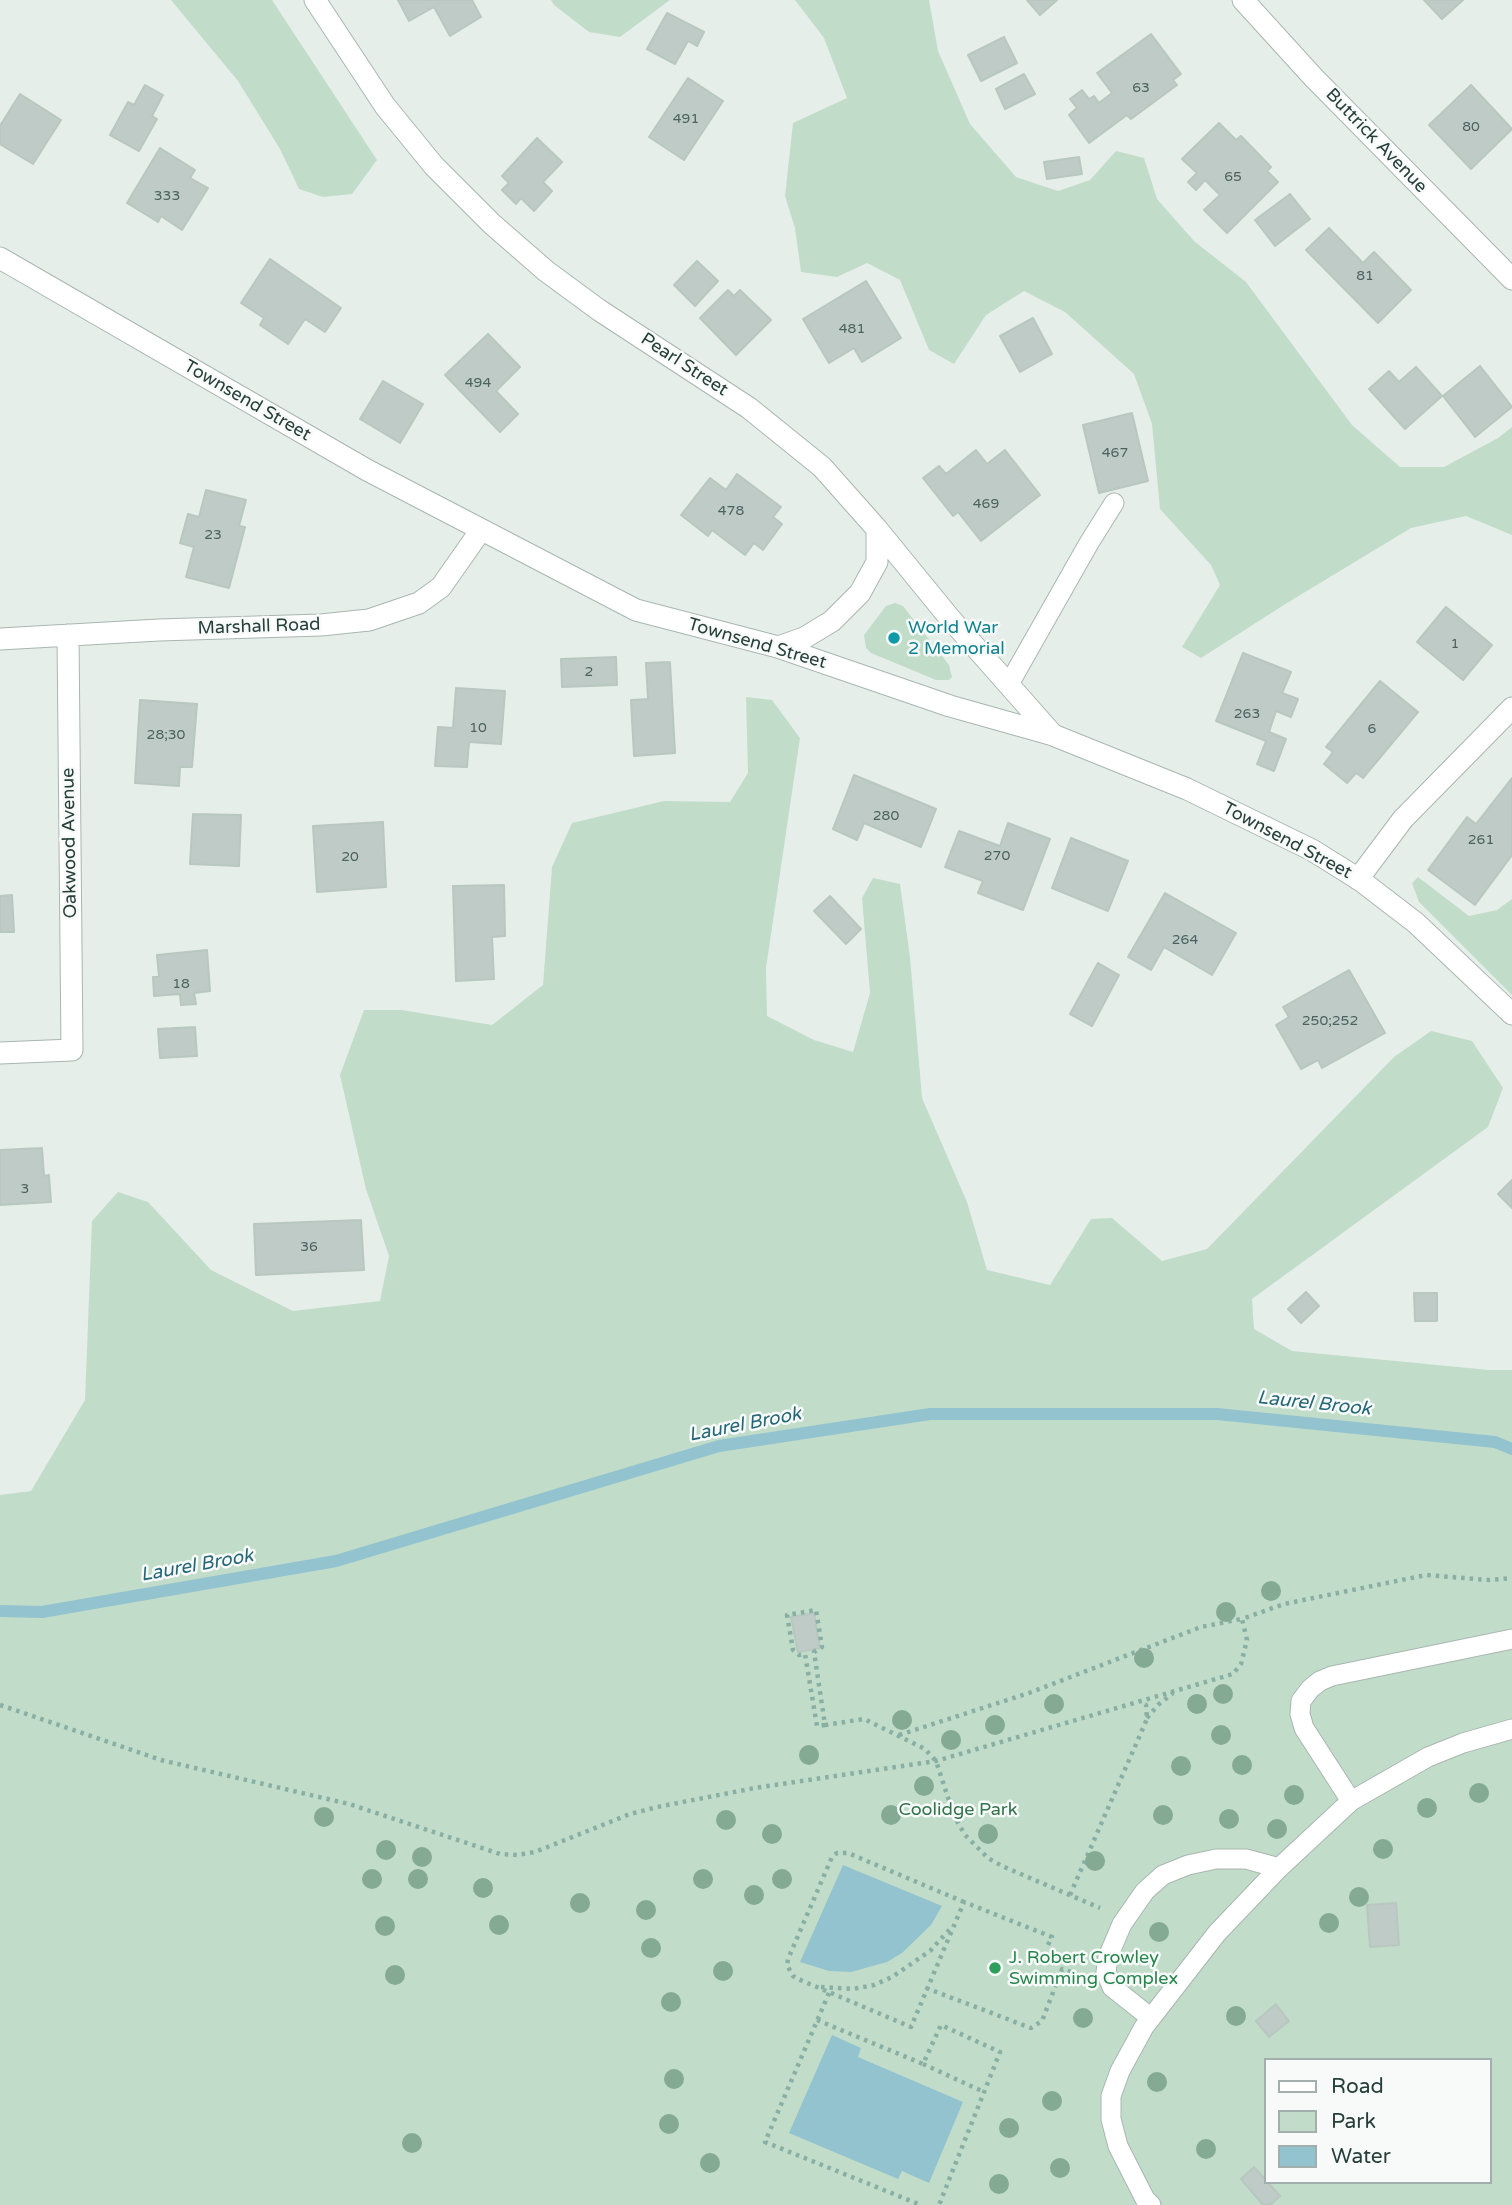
<!DOCTYPE html>
<html>
<head>
<meta charset="utf-8">
<style>
	body { margin:0 }
	#map { position:relative; width:1512px; height:2205px; overflow:hidden; background:#e6eeea; font-family:"Varela Round",sans-serif }
	canvas { display:block }
	.legend { position:absolute; left:1264px; top:2058px; width:228px; height:126px; box-sizing:border-box; background:#f7faf8; border:2px solid #a3afac; margin:0; padding:9px 12px; list-style:none; font-size:21px; color:#263f39 }
	.legend li { display:flex; align-items:center; gap:14px; height:35px }
	.legend b { width:35px; border:2px solid #a3afac }
</style>
</head>
<body>
<div id="map">
<canvas width="1512" height="2205"></canvas>
<ul class="legend">
<li><b style="height:9px;background:#fff"></b>Road</li>
<li><b style="height:19px;background:#c1ddc9"></b>Park</li>
<li><b style="height:19px;background:#93c3ce"></b>Water</li>
</ul>
</div>
<script>
const ctx = document.querySelector('canvas').getContext('2d');
ctx.lineJoin = 'round';
function fill(path, color) {
  ctx.fillStyle = color;
  ctx.fill(path, 'evenodd');
}
function poly(rows) {
  const path = new Path2D();
  for (const r of rows) {
    path.moveTo(r[0], r[1]);
    for (let i = 2; i < r.length; i += 2) path.lineTo(r[i], r[i + 1]);
  }
  return path;
}
function stroke(path, color, width, dash) {
  ctx.strokeStyle = color;
  ctx.lineWidth = width;
  ctx.lineCap = dash ? 'butt' : 'round';
  ctx.setLineDash(dash || []);
  ctx.stroke(path);
}
function write(font, color, halo, rows, align = 'center') {
  ctx.font = font + ' "Varela Round",sans-serif';
  ctx.lineWidth = 5;
  ctx.setLineDash([]);
  ctx.textBaseline = 'middle';
  ctx.strokeStyle = halo;
  ctx.fillStyle = color;
  for (const [text, x, y, turn = 0] of rows) {
    ctx.save();
    ctx.translate(x, y);
    ctx.rotate((+turn || 0) * Math.PI / 180);
    ctx.textAlign = isNaN(turn) ? turn : align;
    if (halo) ctx.strokeText(text, 0, 0);
    ctx.fillText(text, 0, 0);
    ctx.restore();
  }
}
const green = poly([
	[171,0,272,0,377,160,352,194,323,197,299,189,280,149,238,81],
	[551,0,670,0,620,37,589,32,554,5],
	[795,0,929,0,938,51,970,124,1016,177,1058,191,1090,180,1116,151,1144,158,1157,199,1194,241,1246,282,1352,425,1400,467,1444,467,1498,438,1512,427,1512,535,1466,516,1411,528,1287,603,1201,658,1182,647,1220,585,1211,565,1160,509,1152,424,1134,374,1065,312,1024,291,986,315,954,364,929,350,900,280,867,263,837,277,801,272,795,228,785,196,793,123,847,98,824,38],
	[895,603,903,606,949,665,952,677,949,680,936,680,871,653,866,648,864,635,886,606],
	[746,697,772,700,800,738,766,968,767,1016,814,1040,853,1052,870,993,862,898,873,878,900,884,910,957,922,1098,967,1202,987,1270,1050,1285,1091,1219,1112,1218,1162,1261,1207,1249,1394,1057,1431,1031,1472,1041,1503,1088,1488,1127,1252,1299,1254,1329,1292,1351,1489,1370,1512,1370,1512,2205,0,2205,0,1495,31,1491,85,1400,92,1221,118,1192,148,1202,211,1270,293,1311,380,1301,389,1256,366,1189,340,1075,364,1010,402,1010,492,1025,543,985,552,867,572,823,664,801,730,802,748,773],
	[1265,2060,1489,2060,1489,2182,1265,2182],
	[1418,877,1469,916,1497,910,1512,899,1512,995,1419,902,1412,883]
]);
const water = poly([
	[843,1865,942,1906,931,1925,902,1953,887,1962,851,1972,829,1971,800,1962],
	[832,2035,861,2048,858,2057,963,2102,929,2183,902,2171,898,2179,789,2133]
]);
const stream = poly([
	[0,1611,42,1612,336,1561,719,1446,930,1414,1217,1414,1495,1442,1512,1449]
]);
const building = poly([
	[398,0,472,0,481,17,450,36,434,7,409,21,398,0],
	[1027,0,1057,0,1040,15,1027,0],
	[1424,0,1463,0,1442,19,1424,0],
	[667,13,704,32,697,46,688,41,675,64,647,49,667,13],
	[1151,34,1181,74,1173,80,1177,85,1131,119,1127,115,1089,143,1069,115,1077,108,1070,99,1082,90,1089,99,1094,96,1099,103,1112,93,1097,73,1151,34],
	[1004,37,1017,63,981,81,968,55,1004,37],
	[1024,74,1035,94,1005,109,996,89,1024,74],
	[688,78,723,101,684,160,649,137,688,78],
	[145,85,163,95,152,116,157,119,139,151,110,135,128,102,134,105,145,85],
	[1471,85,1512,129,1471,169,1429,125,1471,85],
	[20,94,61,120,33,164,0,144,0,126,20,94],
	[1219,123,1236,140,1241,136,1271,167,1267,171,1278,182,1227,233,1204,210,1220,195,1205,180,1196,190,1188,182,1197,173,1182,159,1219,123],
	[537,138,562,162,543,182,552,191,534,211,521,198,516,204,502,190,509,183,502,176,537,138],
	[160,148,195,170,190,178,208,188,182,230,161,216,158,222,127,203,160,148],
	[1079,157,1082,174,1047,179,1044,162,1079,157],
	[1290,194,1310,219,1275,246,1255,220,1290,194],
	[1329,228,1363,263,1374,252,1411,290,1378,323,1306,250,1329,228],
	[270,259,341,308,325,332,305,319,288,344,260,325,264,318,241,303,270,259],
	[697,261,718,281,695,306,674,285,697,261],
	[866,281,901,338,862,362,854,348,829,363,803,319,866,281],
	[728,290,734,296,740,290,771,320,736,355,700,318,728,290],
	[1033,318,1052,354,1020,372,1000,336,1033,318],
	[488,334,520,367,496,391,518,414,500,432,445,375,488,334],
	[1480,366,1512,407,1475,437,1443,396,1480,366],
	[1416,367,1442,396,1405,429,1369,389,1389,371,1399,382,1416,367],
	[383,381,423,404,400,443,360,419,383,381],
	[1132,413,1148,481,1099,493,1083,425,1132,413],
	[976,450,987,464,1005,450,1040,495,981,541,958,512,953,516,923,478,939,466,946,474,976,450],
	[737,474,781,507,773,517,782,524,763,550,754,543,745,555,712,530,708,536,681,515,710,478,726,490,737,474],
	[206,490,246,500,239,526,245,527,229,588,186,577,194,547,180,543,188,514,199,517,206,490],
	[1446,607,1492,645,1463,680,1417,642,1446,607],
	[1243,653,1291,672,1282,693,1298,699,1291,717,1276,711,1269,732,1286,739,1274,771,1257,764,1266,741,1216,721,1243,653],
	[616,657,617,685,562,687,561,659,616,657],
	[670,662,675,753,634,756,631,700,648,699,646,663,670,662],
	[1380,681,1418,712,1363,778,1356,773,1347,783,1324,764,1333,752,1326,747,1380,681],
	[456,688,505,691,501,744,469,742,467,767,435,766,438,727,453,728,456,688],
	[140,700,197,704,192,767,180,767,179,786,135,783,140,700],
	[854,775,936,809,921,847,864,823,857,840,833,829,854,775],
	[1512,778,1512,855,1475,905,1428,870,1467,817,1476,824,1512,778],
	[193,814,241,815,239,866,190,864,193,814],
	[383,822,386,887,317,892,313,826,383,822],
	[1008,823,1050,839,1023,910,978,893,983,881,945,867,959,831,1000,846,1008,823],
	[1071,838,1128,861,1108,911,1052,888,1071,838],
	[504,885,505,936,492,937,494,979,456,981,453,886,504,885],
	[1165,893,1236,933,1212,975,1164,947,1151,970,1128,957,1165,893],
	[12,895,14,932,0,932,0,896,12,895],
	[830,896,861,929,846,944,814,911,830,896],
	[207,950,210,991,194,993,196,1004,181,1005,180,994,154,996,153,977,159,977,157,955,207,950],
	[1098,963,1119,975,1092,1026,1070,1014,1098,963],
	[1349,970,1385,1033,1322,1068,1318,1060,1301,1069,1276,1025,1289,1017,1283,1007,1349,970],
	[195,1027,197,1056,160,1058,158,1029,195,1027],
	[42,1148,44,1176,49,1175,51,1202,0,1205,0,1150,42,1148],
	[1512,1180,1512,1208,1498,1194,1512,1180],
	[361,1220,364,1270,256,1275,254,1224,361,1220],
	[1306,1292,1319,1306,1301,1323,1288,1309,1306,1292],
	[1414,1293,1437,1293,1437,1321,1415,1321,1414,1293],
	[814,1613,820,1648,798,1652,791,1617,814,1613],
	[1396,1903,1399,1945,1370,1947,1367,1905,1396,1903],
	[1276,2004,1289,2021,1269,2037,1256,2021,1276,2004],
	[1254,2167,1280,2196,1270,2205,1263,2205,1241,2179,1254,2167]
]);
const path = poly([
	[0,1705,161,1760,349,1804,500,1854,517,1855,535,1852,630,1814,657,1807,755,1788,936,1761,1233,1674,1241,1664,1247,1640,1242,1619,1284,1604,1426,1575,1489,1580,1512,1578],
	[1147,1718,1158,1705,1173,1693],
	[825,1725,817,1726,805,1654,799,1655,793,1650,787,1615,816,1610,822,1647,814,1652,825,1725,864,1719,925,1749,936,1761,954,1816,965,1835,988,1858,1002,1866,1100,1908],
	[899,1735,1029,1693,1201,1627,1241,1619],
	[1070,1895,1147,1719,1146,1705,1141,1702],
	[964,1902,848,1853,837,1853,832,1857,788,1959,787,1965,793,1976,798,1979,911,2027,964,1902,1052,1937,1047,1947],
	[821,1987,853,1989,874,1985,892,1977,930,1951,950,1929],
	[926,1988,1031,2028,1042,2021,1062,1969,1077,1974],
	[829,1993,765,2142,921,2205],
	[817,2020,923,2064,941,2025,1000,2052,939,2205],
	[923,2064,984,2092]
]);
const service = poly([
	[1009,684,1089,543,1114,503],
	[1351,1801,1304,1728,1300,1714,1301,1701,1310,1689,1320,1681,1332,1676,1512,1639],
	[1151,2018,1112,1987,1106,1972,1108,1957,1122,1924,1145,1891,1163,1875,1188,1865,1216,1859,1246,1859,1279,1868],
	[1151,2205,1145,2199,1118,2146,1111,2119,1111,2096,1120,2071,1144,2027,1217,1933,1279,1868,1351,1801,1428,1757,1463,1743,1512,1729]
]);
const minor = poly([
	[1243,0,1314,78,1512,279],
	[0,639,159,630,321,625,369,620,419,603,441,587,481,530],
	[1358,879,1403,819,1512,708],
	[0,1053,72,1050,68,635]
]);
const tertiary = poly([
	[315,0,385,106,434,166,492,224,546,271,599,310,749,408,822,467,877,529,948,616,1053,735],
	[0,258,367,470,636,610,778,647,950,706,1053,735,1187,789,1312,850,1360,880,1416,923,1512,1014],
	[778,647,804,638,832,621,860,593,877,562,877,529]
]);
const trees = [
	[1271,1591],
	[1226,1612],
	[1144,1658],
	[1223,1694],
	[1054,1704],
	[1197,1704],
	[902,1720],
	[995,1725],
	[1221,1735],
	[951,1740],
	[809,1755],
	[1242,1765],
	[1181,1766],
	[924,1786],
	[1479,1793],
	[1294,1795],
	[1427,1808],
	[891,1815],
	[1163,1815],
	[324,1817],
	[1229,1819],
	[726,1820],
	[1277,1829],
	[772,1834],
	[988,1834],
	[1383,1849],
	[386,1850],
	[422,1857],
	[1095,1861],
	[372,1879],
	[418,1879],
	[703,1879],
	[782,1879],
	[483,1888],
	[754,1895],
	[1359,1897],
	[580,1903],
	[646,1910],
	[1329,1923],
	[499,1925],
	[385,1926],
	[1159,1932],
	[651,1948],
	[723,1971],
	[395,1975],
	[671,2002],
	[1236,2016],
	[1083,2018],
	[674,2079],
	[1157,2082],
	[1052,2101],
	[669,2124],
	[1009,2128],
	[412,2143],
	[1206,2149],
	[710,2163],
	[1060,2168],
	[999,2184]
];
const markers = [
	[894,638,7,"#0f9aa8"],
	[995,1968,7,"#2e9e5b"]
];
const numberNames = [
	["63",1141,88],
	["491",686,119],
	["80",1471,127],
	["65",1233,177],
	["333",167,196],
	["81",1365,276],
	["481",852,329],
	["494",478,383],
	["467",1115,453],
	["469",986,504],
	["478",731,511],
	["23",213,535],
	["1",1455,644],
	["2",589,672],
	["263",1247,714],
	["10",478,728],
	["6",1372,729],
	["28;30",166,735],
	["280",886,816],
	["261",1481,840],
	["270",997,856],
	["20",350,857],
	["264",1185,940],
	["18",181,984],
	["250;252",1330,1021],
	["3",25,1189],
	["36",309,1247]
];
const streetNames = [
	["Buttrick Avenue",1376,141,46],
	["Pearl Street",684,365,33],
	["Townsend Street",247,401,30],
	["Marshall Road",259,627,-2],
	["Townsend Street",757,644,16],
	["Townsend Street",1287,841,28],
	["Oakwood Avenue",70,843,-91]
];
const cultureNames = [
	["World War",908,628],
	["2 Memorial",908,649]
];
const parkNames = [
	["Coolidge Park",958,1810]
];
const leisureNames = [
	["J. Robert Crowley",1009,1958],
	["Swimming Complex",1009,1979]
];
const waterNames = [
	["Laurel Brook",1314,1404,6],
	["Laurel Brook",745,1425,-11],
	["Laurel Brook",197,1566,-10]
];
fill(green, '#c1ddc9');
fill(water, '#93c3ce');
stroke(stream, '#93c3ce', 12);
fill(building, '#becbc7');
stroke(building, '#b9c7c1', 2);
stroke(service, '#a9b6b1', 21);
stroke(minor, '#a9b6b1', 23);
stroke(tertiary, '#a9b6b1', 23);
stroke(path, '#89afa4', 4.5, [3.5, 5]);
stroke(service, '#fff', 19);
stroke(minor, '#fff', 21);
stroke(tertiary, '#fff', 21);
ctx.fillStyle = '#84aa94';
for (const [x, y] of trees) {
  ctx.beginPath();
  ctx.arc(x, y, 10, 0, 2 * Math.PI);
  ctx.fill();
}
for (const [x, y, r, color] of markers) {
  const dot = new Path2D();
  dot.arc(x, y, r, 0, 2 * Math.PI);
  ctx.fillStyle = color;
  ctx.fill(dot);
  stroke(dot, '#f7faf8', 2.5);
}
write('14px', '#4c625c', null, numberNames);
write('18px', '#263f39', '#f7faf8', streetNames);
write('18px', '#0d838f', '#f7faf8', cultureNames, 'left');
write('18px', '#33734d', '#f7faf8', parkNames);
write('18px', '#27864d', '#f7faf8', leisureNames, 'left');
write('italic 19px', '#246777', '#f7faf8', waterNames);
</script>
</body>
</html>
